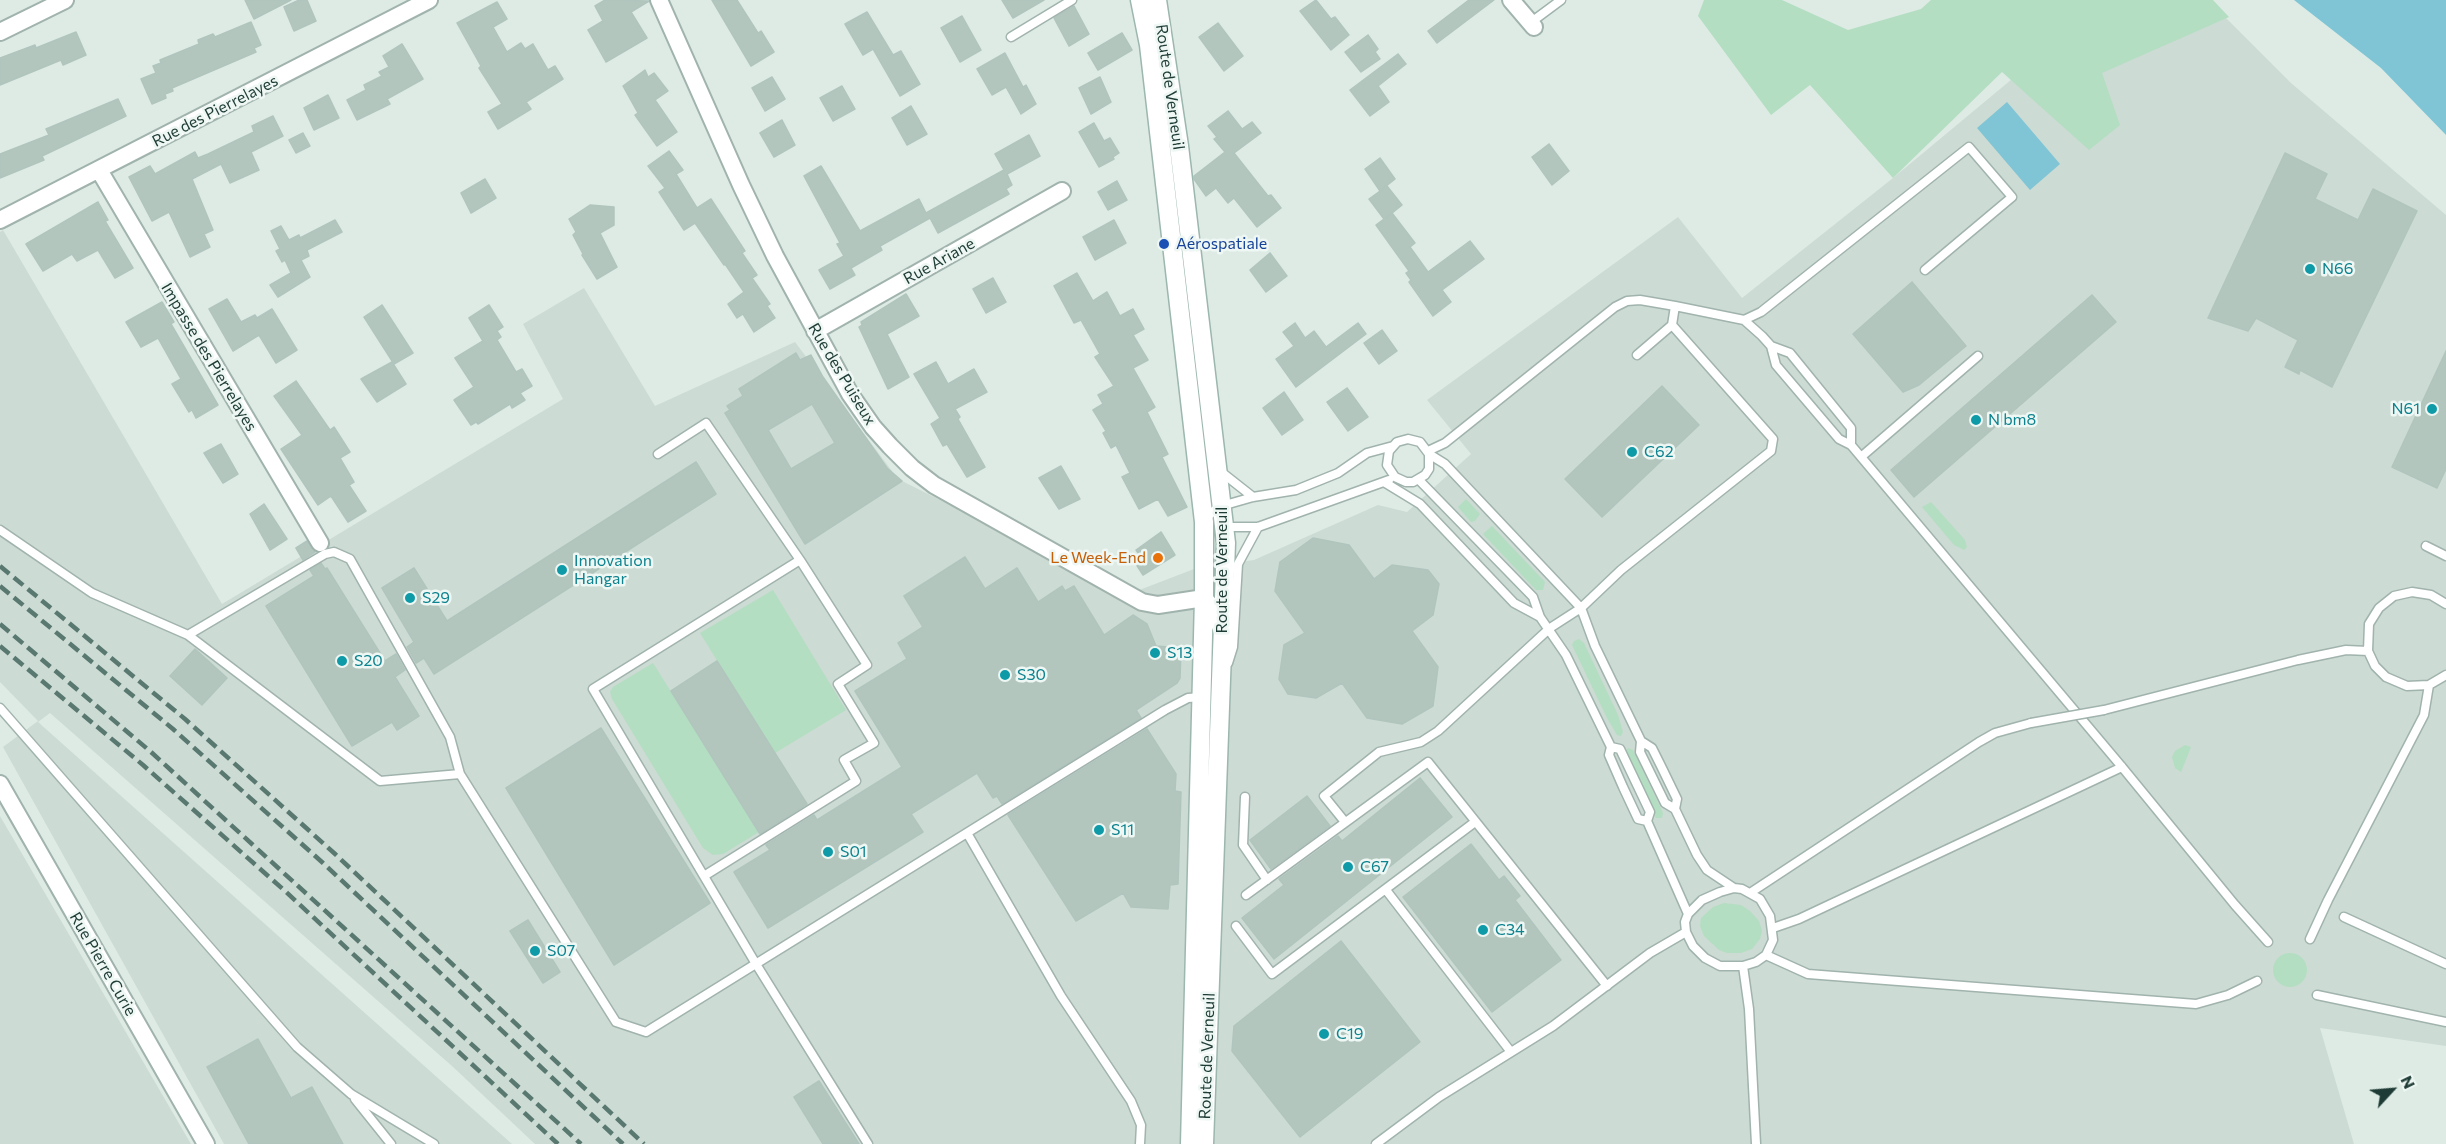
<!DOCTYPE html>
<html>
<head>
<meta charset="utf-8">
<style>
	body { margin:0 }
	#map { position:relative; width:2446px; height:1144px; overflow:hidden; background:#deebe5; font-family:Commissioner,sans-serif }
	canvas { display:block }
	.north { position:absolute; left:2362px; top:1060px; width:60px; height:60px; -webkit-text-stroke:4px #eef7f3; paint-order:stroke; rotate:64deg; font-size:16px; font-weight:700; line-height:24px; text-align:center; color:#1e3b35 }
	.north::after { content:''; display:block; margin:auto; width:21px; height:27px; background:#1e3b35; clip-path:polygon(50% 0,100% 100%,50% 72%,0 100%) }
</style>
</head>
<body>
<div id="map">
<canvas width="2446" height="1144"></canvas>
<div class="north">N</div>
</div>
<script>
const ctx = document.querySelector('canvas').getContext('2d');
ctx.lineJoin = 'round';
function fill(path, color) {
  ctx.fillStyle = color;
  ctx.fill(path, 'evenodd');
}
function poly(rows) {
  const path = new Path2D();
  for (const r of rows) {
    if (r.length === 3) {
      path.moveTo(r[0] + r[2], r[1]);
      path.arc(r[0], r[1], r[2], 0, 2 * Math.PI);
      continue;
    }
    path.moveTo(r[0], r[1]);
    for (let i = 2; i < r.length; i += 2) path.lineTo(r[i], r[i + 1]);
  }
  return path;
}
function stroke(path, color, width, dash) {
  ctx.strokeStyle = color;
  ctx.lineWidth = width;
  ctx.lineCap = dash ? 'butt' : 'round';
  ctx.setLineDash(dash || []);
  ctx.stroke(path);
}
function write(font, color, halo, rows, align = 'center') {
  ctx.font = font + ' Commissioner,sans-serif';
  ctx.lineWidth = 5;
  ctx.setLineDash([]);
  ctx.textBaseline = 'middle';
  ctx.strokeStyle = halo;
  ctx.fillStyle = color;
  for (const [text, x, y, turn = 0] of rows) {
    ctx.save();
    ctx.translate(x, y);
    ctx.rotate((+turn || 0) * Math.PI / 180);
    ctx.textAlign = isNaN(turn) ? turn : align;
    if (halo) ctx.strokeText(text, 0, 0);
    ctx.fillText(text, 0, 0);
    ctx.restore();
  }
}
const built = poly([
	[2107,0,2208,0,2291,83,2446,215,2446,1046,2320,1028,2354,1144,535,1144,452,1066,50,713,38,722,512,1144,224,1144,3,747,38,721,0,682,0,232,3,230,222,604,563,399,523,324,584,288,655,406,795,342,898,479,1129,594,1194,569,1254,560,1378,505,1407,512,1471,454,1427,400,1678,217,1742,298,1893,178],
	[0,816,191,1144,0,1144]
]);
const green = poly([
	[1704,0,1782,0,1848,30,1921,9,1931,0,2213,0,2229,17,2102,73,2120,125,2089,150,2002,72,1893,178,1810,85,1771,115,1698,16],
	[1466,499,1480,514,1475,521,1471,522,1458,507],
	[1931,502,1965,540,1967,547,1964,550,1954,545,1922,507],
	[1492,526,1545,582,1543,590,1536,590,1483,534],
	[773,590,846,710,775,753,700,633],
	[1579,639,1584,643,1618,715,1623,732,1621,736,1617,735,1607,718,1572,645,1574,641],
	[653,663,759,832,723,854,713,855,703,848,612,699,610,692,613,687],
	[2185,745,2191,747,2181,772,2175,768,2172,757,2175,751],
	[1628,748,1633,750,1663,813,1662,818,1656,818,1625,752],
	[1724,903,1741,905,1750,911,1759,921,1762,931,1760,939,1752,949,1741,953,1727,953,1719,950,1704,936,1700,926,1701,918,1713,907],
	[2290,970,17]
]);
const water = poly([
	[2294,0,2446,0,2446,135,2381,68],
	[2007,102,2060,164,2030,190,1977,128]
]);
const building = poly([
	[245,0,291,0,254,19,245,0],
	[299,0,307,0,316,21,294,31,284,7,299,0],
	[605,0,649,1,631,12,647,38,606,62,588,30,603,21,595,6,605,0],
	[712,0,737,0,758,33,761,31,774,52,751,66,712,0],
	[1002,0,1044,0,1013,18,1002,0],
	[1316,0,1331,19,1335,17,1349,35,1331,50,1300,11,1316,0],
	[1469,0,1494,0,1437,43,1428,31,1469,0],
	[497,2,507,19,493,27,507,52,521,43,525,49,533,44,548,70,555,66,563,79,526,102,531,109,498,129,488,112,502,104,479,68,481,66,457,23,497,2],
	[1074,6,1089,34,1069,46,1054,18,1074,6],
	[867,12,893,55,901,51,920,84,900,96,873,49,863,55,845,24,867,12],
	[962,16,981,50,960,62,941,28,962,16],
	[251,22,261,45,254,48,256,52,172,88,173,91,165,94,166,98,152,104,141,79,156,73,153,66,161,63,160,60,199,44,198,40,213,34,215,37,251,22],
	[1218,23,1243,56,1224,71,1199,37,1218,23],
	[76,32,86,55,63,65,61,60,0,85,0,58,35,45,36,48,76,32],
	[1122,33,1132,50,1098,70,1088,53,1122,33],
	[1368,35,1378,49,1375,52,1380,59,1361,72,1345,52,1368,35],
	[402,44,423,79,387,99,390,104,357,120,347,100,366,90,364,85,382,76,379,72,389,67,383,56,402,44],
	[1005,53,1023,87,1026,85,1036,104,1021,114,1006,87,992,95,977,69,1005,53],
	[1398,54,1406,64,1378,86,1389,102,1370,116,1350,90,1398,54],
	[645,70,648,77,654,73,668,91,655,100,677,132,657,146,635,115,638,113,623,86,645,70],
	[772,77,785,99,765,111,752,88,772,77],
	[1100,77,1111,102,1091,114,1079,88,1100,77],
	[842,86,855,109,833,121,820,98,842,86],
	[328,95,339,118,314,130,304,108,328,95],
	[118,99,126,116,42,156,44,160,0,178,0,154,49,135,46,129,118,99],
	[911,106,927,134,907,145,892,118,911,106],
	[1228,111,1242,129,1252,122,1261,133,1234,153,1268,196,1271,195,1281,208,1257,227,1234,198,1228,203,1216,188,1206,196,1194,179,1194,176,1225,152,1214,139,1217,137,1208,126,1228,111],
	[273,116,283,136,251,152,259,170,230,183,221,164,192,179,213,230,204,234,210,247,190,257,169,212,152,221,129,177,150,166,155,174,195,152,198,158,208,154,254,132,252,126,273,116],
	[782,120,795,145,774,157,760,133,782,120],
	[1094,123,1104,141,1110,138,1119,153,1113,157,1114,159,1099,167,1079,132,1094,123],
	[303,133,310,146,296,153,289,140,303,133],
	[1029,135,1040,156,1007,174,1012,185,1006,189,1009,194,938,233,930,218,880,246,882,250,851,268,855,275,830,289,819,270,844,256,837,244,840,243,804,176,821,166,860,231,919,199,926,213,1004,170,995,154,1029,135],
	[1549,144,1569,171,1552,185,1532,157,1549,144],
	[669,151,683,170,676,174,697,208,711,199,745,251,742,253,757,275,752,278,770,304,767,306,775,318,754,332,743,314,737,318,728,304,744,292,725,264,724,265,695,223,684,230,659,192,665,188,648,166,669,151],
	[2285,153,2327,174,2315,199,2358,220,2373,189,2417,211,2332,387,2300,370,2299,374,2285,367,2298,340,2256,318,2248,331,2208,318,2285,153],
	[1380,158,1395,179,1380,191,1365,169,1380,158],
	[485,179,496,198,471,213,461,193,485,179],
	[1117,181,1127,200,1108,210,1098,192,1117,181],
	[1387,186,1402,205,1386,218,1392,213,1415,243,1410,247,1428,272,1470,241,1484,259,1442,290,1451,302,1433,316,1409,282,1411,280,1406,273,1409,271,1376,225,1384,219,1369,199,1387,186],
	[98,202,108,220,105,221,133,268,115,278,98,250,77,261,72,254,43,271,26,244,98,202],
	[590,205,614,207,614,225,600,233,617,267,597,279,582,255,583,254,573,235,576,232,569,219,590,205],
	[335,220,342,232,307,250,309,256,301,260,310,277,278,297,270,285,291,273,285,260,282,262,276,251,280,249,271,231,281,226,289,240,299,235,300,238,335,220],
	[1114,220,1126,243,1095,260,1083,237,1114,220],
	[1270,253,1287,276,1266,292,1250,270,1270,253],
	[1077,273,1093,301,1107,292,1120,316,1133,309,1144,329,1133,335,1148,360,1133,368,1155,407,1147,412,1168,454,1162,457,1187,507,1168,516,1158,499,1139,509,1122,477,1130,473,1116,445,1111,448,1103,433,1106,431,1093,410,1103,404,1098,395,1114,386,1095,357,1100,354,1081,320,1074,323,1054,286,1077,273],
	[993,278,1006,302,986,313,973,289,993,278],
	[1912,282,1966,346,1919,385,1903,392,1853,334,1912,282],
	[906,294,919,316,887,334,909,377,888,389,859,327,862,325,861,322,906,294],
	[2092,295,2116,322,1914,497,1891,470,2092,295],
	[227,299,241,322,255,315,257,318,272,309,297,350,276,363,259,335,233,351,209,309,227,299],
	[162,302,174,322,171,324,218,405,196,418,192,410,189,412,172,384,181,379,158,338,141,347,126,322,162,302],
	[382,305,413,353,394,364,364,317,382,305],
	[489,305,503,327,497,331,501,337,497,340,516,372,522,369,532,386,520,393,525,400,512,408,510,404,478,424,476,422,471,425,454,400,474,387,455,358,483,341,469,318,489,305],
	[1295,323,1305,338,1314,331,1326,347,1358,323,1366,334,1296,387,1276,359,1294,346,1283,332,1295,323],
	[1382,330,1397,351,1379,364,1364,343,1382,330],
	[2446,351,2446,469,2437,488,2392,467,2446,351],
	[796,353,800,360,811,355,823,377,887,468,902,481,805,544,725,413,730,410,727,406,743,396,739,389,796,353],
	[812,404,835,443,791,469,768,430,812,404],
	[392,362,406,384,377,402,361,379,392,362],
	[936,362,948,384,974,369,987,392,955,409,960,417,958,419,985,467,967,477,947,444,943,446,931,424,940,418,914,374,936,362],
	[296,381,330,430,334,427,350,452,340,458,354,482,349,485,366,511,348,522,331,496,318,505,281,449,302,435,274,396,296,381],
	[1662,386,1699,425,1602,517,1565,479,1662,386],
	[1347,388,1368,417,1348,431,1327,402,1347,388],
	[1284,392,1303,420,1282,435,1263,408,1284,392],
	[221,444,238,474,223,483,204,453,221,444],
	[696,462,716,494,434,674,424,658,416,663,407,647,414,642,382,588,414,568,447,621,696,462],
	[1061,466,1080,499,1059,509,1039,478,1061,466],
	[264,504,287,539,270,550,250,514,264,504],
	[1161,532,1175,555,1143,575,1134,561,1141,557,1136,550,1161,532],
	[1313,538,1349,545,1374,579,1392,565,1428,570,1439,584,1433,615,1412,631,1438,667,1433,706,1402,724,1367,718,1342,683,1316,698,1288,694,1279,679,1284,645,1305,633,1275,591,1280,562,1313,538],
	[307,541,315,552,303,560,296,548,307,541],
	[965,557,985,589,1017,568,1038,602,1062,586,1065,591,1074,586,1104,635,1133,615,1147,624,1156,646,1181,648,1180,678,1177,683,1136,710,1141,718,1002,804,997,796,993,798,977,773,911,814,923,832,768,928,734,872,770,850,766,845,814,815,817,820,902,767,855,691,907,659,898,643,923,627,904,596,965,557],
	[321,563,325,569,327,568,385,661,396,654,405,670,395,677,419,716,397,730,392,722,352,746,266,606,314,576,310,570,321,563],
	[195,649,227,678,202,705,170,676,195,649],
	[717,661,807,804,760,834,671,691,717,661],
	[601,728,710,903,614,965,506,788,601,728],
	[1147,729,1176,774,1175,791,1181,792,1178,884,1170,885,1168,909,1131,907,1123,893,1076,921,1008,815,1147,729],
	[1420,778,1452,817,1274,959,1242,918,1284,885,1279,879,1338,836,1342,841,1420,778],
	[1307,796,1330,826,1271,869,1250,840,1307,796],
	[1471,844,1499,880,1504,876,1520,896,1515,900,1561,960,1492,1012,1403,897,1471,844],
	[528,920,560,972,543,983,510,931,528,920],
	[1341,941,1420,1042,1300,1137,1232,1051,1234,1026,1341,941],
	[258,1039,291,1098,312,1087,343,1144,249,1144,207,1067,258,1039],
	[819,1081,859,1144,823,1144,794,1097,819,1081]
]);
const lane = poly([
	[1530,23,1561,0],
	[1011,37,1072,0],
	[1675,306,1744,320,1762,336,1771,346,1776,365,1839,439,1851,445,2122,767,2235,905,2268,942],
	[1744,320,1761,312,1969,147,2012,197,1925,270],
	[1771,346,1790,353,1851,428,1851,445],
	[1637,355,1672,325],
	[658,454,706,423,800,560,867,665,838,684,874,743,844,760,856,781,704,876],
	[1429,454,1429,469,1425,475,1413,482,1406,482,1395,477,1387,465,1389,451,1397,442,1408,439,1420,442,1429,454,1445,464,1581,608,1595,646,1641,741,1640,752,1665,803,1675,809,1697,855,1707,870,1734,888],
	[1861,457,1978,356],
	[1220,471,1253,497],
	[1419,480,1533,597,1540,617,1566,655,1611,747,1609,755,1623,787,1638,819,1647,821,1688,914],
	[1384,482,1420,504,1514,603,1540,617],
	[1205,519,1218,507,1253,497,1296,490,1338,473,1367,453,1393,446],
	[1224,527,1258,527,1389,480],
	[0,530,92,593,188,635,380,781,460,774,616,1022,646,1032,1165,710,1188,698,1202,697],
	[2426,546,2446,556],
	[800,560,593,689,756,964,868,1144],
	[2446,604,2431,595,2412,592,2394,596,2379,608,2369,624,2368,651,2375,666,2386,677,2407,686,2429,685,2446,675],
	[188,635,325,554,334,552,350,559,450,737,460,774],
	[1228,663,1233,647,1238,564,1258,527],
	[0,708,297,1047,351,1094,434,1144],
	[2104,710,2298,660,2346,650,2368,651],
	[1641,741,1652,748,1661,766,1677,799,1675,809],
	[1611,747,1620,749,1650,812,1647,821],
	[1245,797,1243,845,1267,880],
	[1345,822,1324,796,1379,752,1421,742,1438,731,1550,628,1581,608,1621,570,1771,451,1773,439,1672,325,1675,306,1640,300,1627,301,1615,307,1445,443,1428,451],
	[967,833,1061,996,1131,1101,1141,1125,1140,1144],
	[1734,888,1742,889,1760,899,1770,916,1773,940,1766,955,1756,962,1743,966,1720,966,1705,958,1693,946,1686,932,1685,922,1688,914,1702,900,1720,892,1734,888],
	[1386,890,1511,1052],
	[1750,893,1979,742,1995,733,2031,723],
	[1246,895,1428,762,1607,986],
	[2344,917,2446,964],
	[1236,926,1272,974,1475,822],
	[1773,928,1799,919,2122,767],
	[2310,939,2328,900,2424,715,2429,685],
	[1766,955,1808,974,2196,1004,2228,995,2257,981],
	[1743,966,1749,1009,1756,1144],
	[2317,995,2446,1022],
	[355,1099,391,1144],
	[1376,1144,1439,1097,1553,1026,1650,953,1686,932]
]);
const street = poly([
	[659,0,741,185,775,256,850,394,873,427,890,446,912,468,934,485,1142,602,1158,605,1204,598,1211,606,1223,633],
	[1511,0,1534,27],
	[0,32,65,0],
	[99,170,320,543],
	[0,220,429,0],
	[815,331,1062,191],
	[0,784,206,1144]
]);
const secondary = poly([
	[1140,0,1149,45,1204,522,1204,598,1190,1144],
	[1157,0,1179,146,1226,543,1204,1144]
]);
const rail = poly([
	[0,566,185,719,334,853,644,1144],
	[0,586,173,729,323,863,623,1144],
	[0,624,151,752,581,1144],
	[0,646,143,765,285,891,558,1144]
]);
const laneBridge = poly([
	[2031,723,2104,710]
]);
const markers = [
	[1164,244,6,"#1a4fb4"],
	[2310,269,6,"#0f9aa8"],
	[2432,409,6,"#0f9aa8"],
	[1976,420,6,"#0f9aa8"],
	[1632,452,6,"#0f9aa8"],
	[1158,558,6,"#e8710a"],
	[562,570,6,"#0f9aa8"],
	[410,598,6,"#0f9aa8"],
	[1155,653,6,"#0f9aa8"],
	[342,661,6,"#0f9aa8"],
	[1005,675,6,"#0f9aa8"],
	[1099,830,6,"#0f9aa8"],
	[828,852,6,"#0f9aa8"],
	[1348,867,6,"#0f9aa8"],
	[1483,930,6,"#0f9aa8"],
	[535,951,6,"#0f9aa8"],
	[1324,1034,6,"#0f9aa8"]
];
const streetNames = [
	["Route de Verneuil",1170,87,82],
	["Rue des Pierrelayes",215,111,-27],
	["Rue Ariane",939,261,-29],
	["Impasse des Pierrelayes",209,357,59],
	["Rue des Puiseux",842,374,59],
	["Route de Verneuil",1222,570,-90],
	["Rue Pierre Curie",103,964,60],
	["Route de Verneuil",1207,1056,-88]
];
const transitNames = [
	["Aérospatiale",1176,244]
];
const cultureNames = [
	["N66",2322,269],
	["N61",2420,409,"right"],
	["N bm8",1988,420],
	["C62",1644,452],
	["Innovation",574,561],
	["Hangar",574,579],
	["S29",422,598],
	["S13",1167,653],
	["S20",354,661],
	["S30",1017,675],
	["S11",1111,830],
	["S01",840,852],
	["C67",1360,867],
	["C34",1495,930],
	["S07",547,951],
	["C19",1336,1034]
];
const foodNames = [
	["Le Week-End",1146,558]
];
fill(built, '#ccdbd4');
fill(green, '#b4dec1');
fill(water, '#80c5d5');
fill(building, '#b3c6be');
stroke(building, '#b0c5bd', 1.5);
stroke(lane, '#a1b3ad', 11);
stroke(street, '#a1b3ad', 20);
stroke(secondary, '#9cb7ae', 21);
stroke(lane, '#fff', 8);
stroke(street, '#fff', 16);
stroke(secondary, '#fff', 18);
stroke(rail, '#587870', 4.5, [12, 6]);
stroke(laneBridge, '#a1b3ad', 11, []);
stroke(laneBridge, '#fff', 8);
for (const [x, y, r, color] of markers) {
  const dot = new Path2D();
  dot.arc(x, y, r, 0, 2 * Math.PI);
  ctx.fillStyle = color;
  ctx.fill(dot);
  stroke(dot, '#eef7f3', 2);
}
write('16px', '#1e3b35', '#eef7f3', streetNames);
write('16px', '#164399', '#eef7f3', transitNames, 'left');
write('16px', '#0d838f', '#eef7f3', cultureNames, 'left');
write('16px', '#c56008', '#eef7f3', foodNames, 'right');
</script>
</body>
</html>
